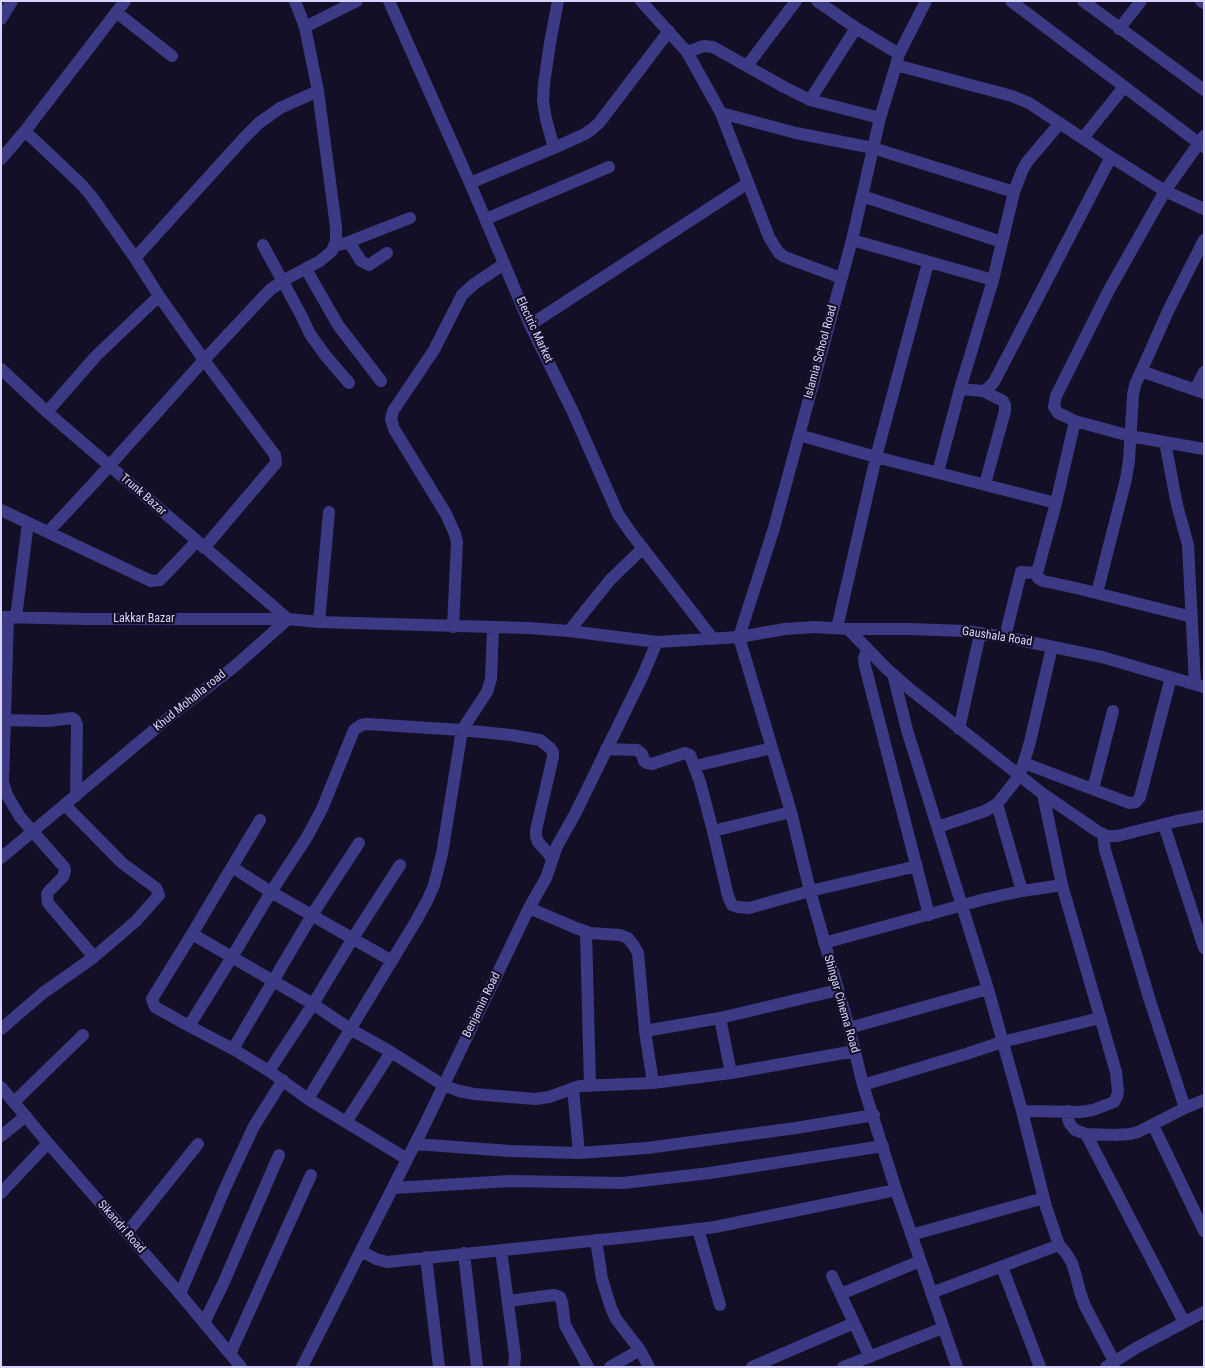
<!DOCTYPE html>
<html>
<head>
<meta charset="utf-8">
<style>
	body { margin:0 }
	#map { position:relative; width:1205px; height:1368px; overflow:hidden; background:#130f26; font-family:"Roboto Condensed",sans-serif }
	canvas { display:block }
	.frame { position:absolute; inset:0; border:2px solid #d9d4ff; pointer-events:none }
</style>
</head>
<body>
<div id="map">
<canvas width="1205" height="1368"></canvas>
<div class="frame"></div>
</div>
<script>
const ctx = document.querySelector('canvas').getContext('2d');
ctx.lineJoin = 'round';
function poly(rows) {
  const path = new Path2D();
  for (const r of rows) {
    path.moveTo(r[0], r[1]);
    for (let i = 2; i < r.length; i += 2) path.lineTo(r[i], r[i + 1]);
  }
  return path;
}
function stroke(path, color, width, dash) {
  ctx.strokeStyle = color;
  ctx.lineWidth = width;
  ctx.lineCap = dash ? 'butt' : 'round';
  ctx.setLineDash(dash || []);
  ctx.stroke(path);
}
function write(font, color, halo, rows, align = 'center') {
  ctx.font = font + ' "Roboto Condensed",sans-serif';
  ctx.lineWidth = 4.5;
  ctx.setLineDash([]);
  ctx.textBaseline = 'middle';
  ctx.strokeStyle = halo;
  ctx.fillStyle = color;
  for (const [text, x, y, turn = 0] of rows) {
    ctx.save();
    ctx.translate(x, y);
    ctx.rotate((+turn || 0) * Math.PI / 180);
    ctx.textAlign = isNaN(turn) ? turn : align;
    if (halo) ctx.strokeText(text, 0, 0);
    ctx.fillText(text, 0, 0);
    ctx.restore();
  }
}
const minor = poly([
	[389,1,470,183,530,325,573,412,618,514,631,533,713,639],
	[641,1,687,52,721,113,769,237,775,247,779,253,785,257,841,278],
	[817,1,856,28,899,54],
	[926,1,899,54,896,65,880,118,852,240,774,528,739,637,791,812,810,891,849,1028,863,1085,896,1190,957,1367],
	[1011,1,1204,147],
	[1083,1,1204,90],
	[1201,1,1204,3],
	[116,12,172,56],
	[1,19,12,1],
	[305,27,357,1],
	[1119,29,1141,1],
	[687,52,704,46,713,47,784,87,810,100,880,118],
	[896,65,1012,96,1029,103,1111,157,1165,191,1204,209],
	[747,66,796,1],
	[810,100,856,28],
	[721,113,796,133,873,148,1014,192],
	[25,131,82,185,92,197,135,258,159,296,204,360,275,455,276,463,204,548],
	[1204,136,1165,191,1109,290,1056,396,1054,407,1058,413,1075,421,1130,436,1204,449],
	[1083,138,1124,87],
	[554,148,546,119,543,101,544,84,550,43,558,1],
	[1,159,25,131,125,1],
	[470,183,554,148,585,134,592,129,599,123,669,31],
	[862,196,1002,242],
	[486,219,609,167],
	[852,240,993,280],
	[349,242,361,261,369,265,387,253],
	[263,245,301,315,310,334,325,355,349,383],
	[334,246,346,243,410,218],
	[135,258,244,138,259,123,280,108,318,91],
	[306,269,338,325,381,381],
	[530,325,748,183],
	[1,369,47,412,288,619],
	[1141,371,1204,393],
	[960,389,983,391,987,389,994,382,1111,157],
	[1195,390,1204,372],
	[983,391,1003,401,1005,405,1005,411,985,484],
	[47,412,96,356,159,296],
	[1075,421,1056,503,1037,573,1038,578,1043,581,1076,588,1192,617],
	[799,435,876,457,1056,503],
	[1165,442,1177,505,1188,545,1195,684],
	[938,472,960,389,993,280,1014,192,1022,171,1027,162,1060,123],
	[1,510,151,581,160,580,196,542],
	[48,532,93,484,204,360,263,297,271,289,286,279,320,261,332,251,336,241,336,227,318,91,305,27,295,1],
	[1097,593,1126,479,1129,460,1133,395,1135,385,1169,309,1204,240],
	[1,617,86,619,288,619,319,622,528,628,569,631,657,642,739,637,785,629,815,627,848,629,909,629,966,631,1005,637,1102,657,1204,687],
	[8,617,3,782,7,795,20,817,64,867,65,871,63,877,50,890,47,894,48,903,94,957],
	[16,617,28,523],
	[319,622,329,512],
	[453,627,457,542,455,534,446,514,394,429,391,419,393,411,434,350,462,295,474,284,504,264],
	[837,628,876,457,928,263],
	[848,629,887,669,911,690,1043,794,1097,831,1107,836,1117,836,1177,821,1204,816],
	[569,631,610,580,643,548],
	[1005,637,1021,572,1037,573],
	[867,649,864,659,865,666,929,915],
	[893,674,907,730,988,989,1022,1111,1046,1207,1059,1245,1066,1253,1072,1263,1076,1276,1080,1292,1085,1306,1114,1361],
	[5,720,48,721,72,718,75,720,77,725,76,796],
	[959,729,980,634],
	[606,749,637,750,642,754,644,761,647,763,652,764,685,753,690,755,700,782,713,831,791,812],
	[1024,763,1129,803,1136,802,1140,797,1171,677],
	[695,766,772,748],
	[1093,789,1113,711],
	[997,804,1022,891],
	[1164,825,1204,948],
	[938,827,985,811,997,804,1020,775,1030,742,1052,647],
	[713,831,728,896,732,905,738,907,749,908,810,891,917,866],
	[1103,834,1105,850,1112,873,1150,1001,1185,1108,1204,1100],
	[1,858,173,714,235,666,288,619],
	[232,867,271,892,392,961],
	[529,908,576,928,590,933,620,935,628,938,634,946,638,953,645,1031,653,1083],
	[586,931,590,1086],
	[192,934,313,1004,350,1029,391,1052,443,1085,459,1091,474,1094,535,1099,549,1097,580,1086,653,1083,731,1073,855,1051],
	[824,943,985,899,1022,891,1062,885],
	[720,1018,731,1073],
	[189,1026,155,1007,152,999,192,934,260,820],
	[849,1028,988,989],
	[1,1029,43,993,94,957,136,921,159,895,156,888,122,863,65,805],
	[645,1031,720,1018,838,990],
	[233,1049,312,915,359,843],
	[269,1071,313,1004,353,938,400,865],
	[863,1085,966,1054,1002,1042,1100,1018],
	[1,1087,48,1143,180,1294,241,1367],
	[573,1088,579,1153],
	[308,1099,416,921,428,899,434,885,442,854,462,730,487,692,491,679,493,628],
	[14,1102,83,1035],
	[1022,1111,1080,1112,1093,1110,1114,1102,1117,1096,1118,1091,1116,1072,1062,885,1043,794],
	[1068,1111,1068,1119,1070,1124,1075,1130,1086,1134,1115,1135,1130,1134,1138,1132,1185,1108],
	[346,1122,391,1052],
	[1153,1125,1204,1231],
	[1086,1134,1184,1322],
	[1,1136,26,1116],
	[415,1144,510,1151,579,1153,647,1148,796,1128,874,1115],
	[407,1159,308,1099,269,1071,233,1049,189,1026,232,957,271,892,307,837,322,809,354,730,361,725,367,724,462,730,511,735,540,740,550,748,553,752,553,757,536,830,536,836,538,842,547,852,552,859],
	[393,1188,510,1181,623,1183,710,1173,883,1146],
	[1,1193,48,1143],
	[698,1229,720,1305],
	[127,1233,198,1144],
	[911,1235,1044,1198],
	[596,1240,602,1279,611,1308,616,1319,640,1350,649,1367],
	[501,1250,515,1356,514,1367],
	[361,1251,376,1259,387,1262,639,1236,715,1227,896,1190],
	[464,1253,477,1367],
	[426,1257,439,1367],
	[1002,1267,1040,1367],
	[832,1276,870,1357],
	[931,1293,1059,1245],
	[180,1294,226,1186,254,1126,283,1080],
	[841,1294,920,1261],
	[508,1301,546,1296,554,1295,560,1297,562,1302,565,1325,588,1367],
	[204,1323,223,1284,279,1155],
	[230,1354,311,1175],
	[302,1367,426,1122,529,908,546,878,557,846,575,814,643,675,657,642],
	[610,1367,640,1350],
	[752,1367,854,1323],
	[843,1367,943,1328],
	[1106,1367,1136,1348,1204,1312]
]);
const streetNames = [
	["Electric Market",534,330,65],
	["Islamia School Road",821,352,-75],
	["Trunk Bazar",143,495,41],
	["Lakkar Bazar",144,619],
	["Gaushala Road",997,637,9],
	["Khud Mohalla road",190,701,-39],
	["Shingar Cinema Road",841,1004,74],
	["Benjamin Road",482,1005,-64],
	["Sikandri Road",121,1227,49]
];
stroke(minor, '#3d3a85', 12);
write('12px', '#d9d4ff', '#130f26', streetNames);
</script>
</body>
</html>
